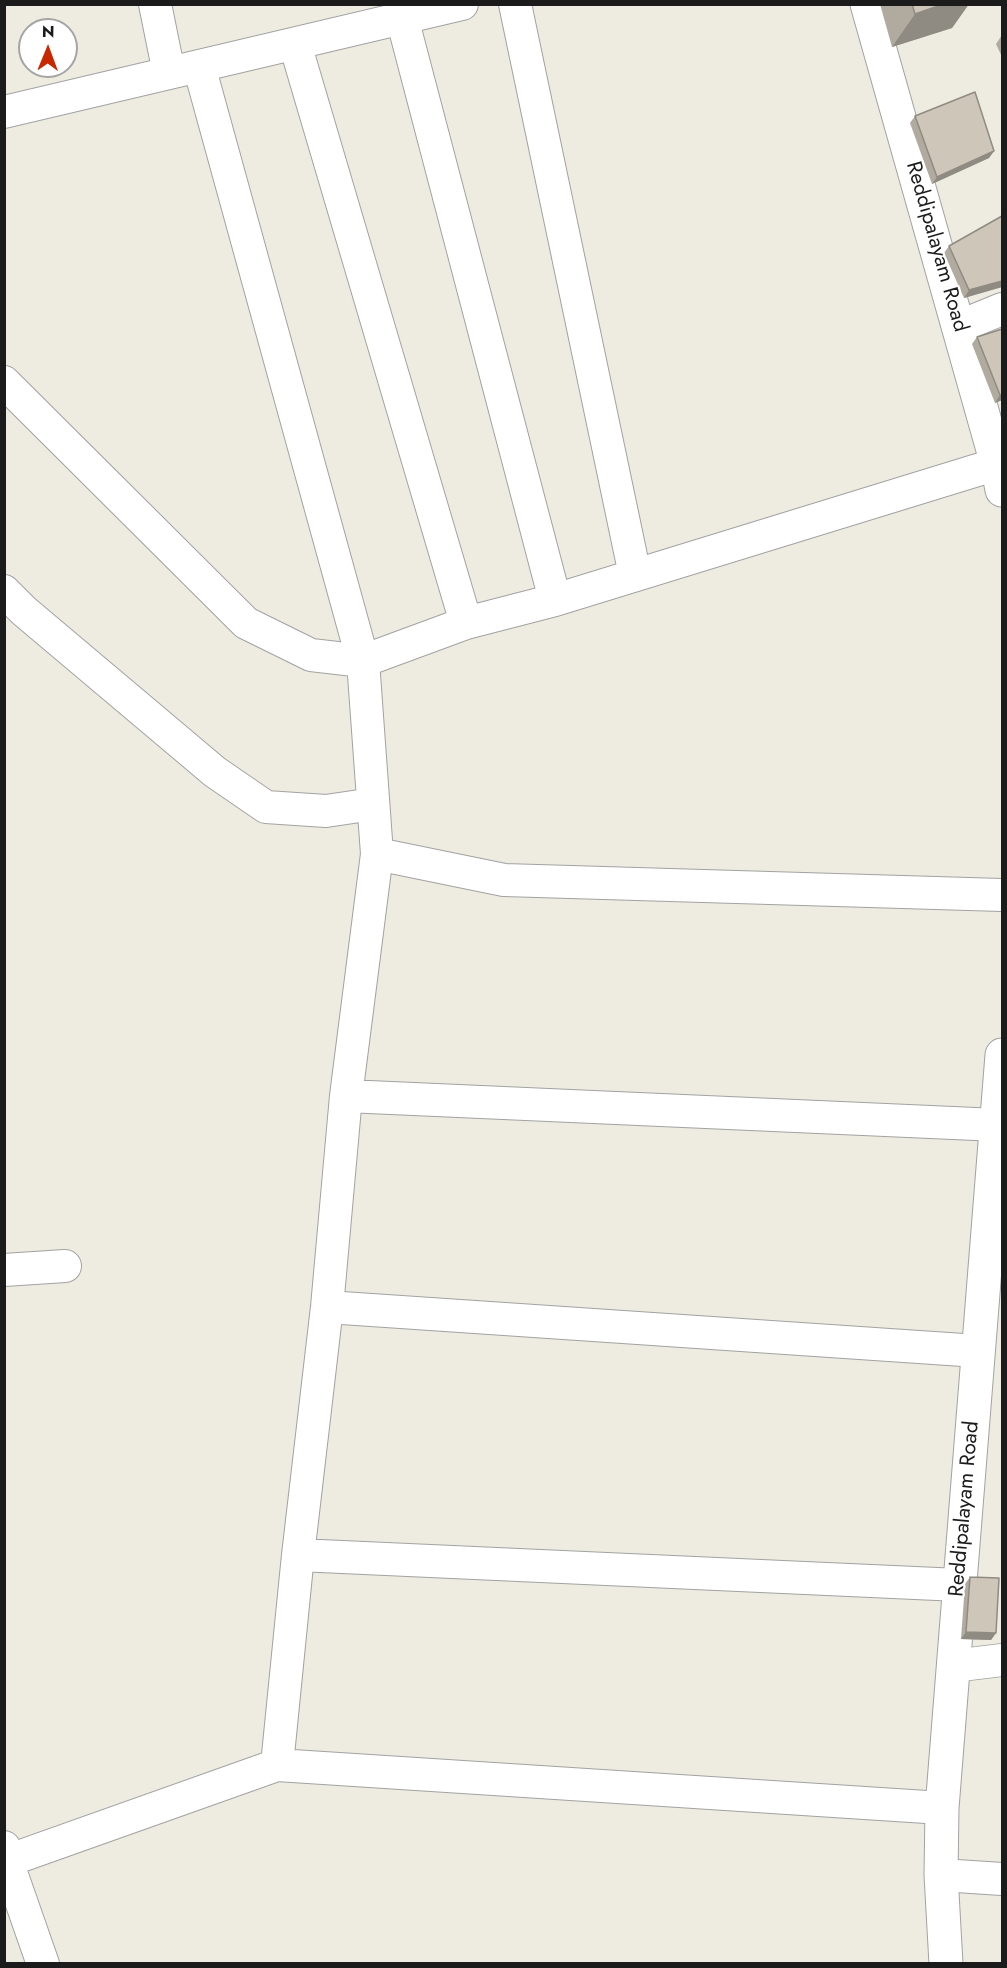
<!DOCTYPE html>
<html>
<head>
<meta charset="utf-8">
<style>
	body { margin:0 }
	#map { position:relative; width:1007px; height:1968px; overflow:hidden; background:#eeece0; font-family:Jost,sans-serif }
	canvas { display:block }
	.frame { position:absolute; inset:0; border:6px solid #1b1b1b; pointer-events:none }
	.north { position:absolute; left:18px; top:18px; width:60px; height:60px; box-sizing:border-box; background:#fff; border:2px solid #a4a4a4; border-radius:50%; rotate:1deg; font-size:16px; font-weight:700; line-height:24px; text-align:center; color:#1b1b1b }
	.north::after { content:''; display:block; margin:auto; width:21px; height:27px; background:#c72800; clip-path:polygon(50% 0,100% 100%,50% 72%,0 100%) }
</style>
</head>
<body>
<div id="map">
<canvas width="1007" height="1968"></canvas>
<div class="frame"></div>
<div class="north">N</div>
</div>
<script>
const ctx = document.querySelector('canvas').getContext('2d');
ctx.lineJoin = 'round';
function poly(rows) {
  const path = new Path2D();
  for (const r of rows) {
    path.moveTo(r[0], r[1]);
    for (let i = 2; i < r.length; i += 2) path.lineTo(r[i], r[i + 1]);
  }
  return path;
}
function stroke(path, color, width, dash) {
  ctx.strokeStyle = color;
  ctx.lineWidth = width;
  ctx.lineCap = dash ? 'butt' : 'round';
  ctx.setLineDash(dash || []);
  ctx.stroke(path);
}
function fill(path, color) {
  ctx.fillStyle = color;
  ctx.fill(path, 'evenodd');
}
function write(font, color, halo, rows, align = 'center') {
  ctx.font = font + ' Jost,sans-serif';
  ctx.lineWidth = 4.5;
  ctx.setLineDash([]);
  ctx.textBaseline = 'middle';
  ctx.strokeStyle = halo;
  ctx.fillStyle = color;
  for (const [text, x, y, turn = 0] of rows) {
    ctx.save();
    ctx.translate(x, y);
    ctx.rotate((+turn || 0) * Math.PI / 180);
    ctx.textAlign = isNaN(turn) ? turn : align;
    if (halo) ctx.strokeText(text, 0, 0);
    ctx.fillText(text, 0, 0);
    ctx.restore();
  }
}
const minor = poly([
	[155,4,169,73],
	[515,4,635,575],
	[402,18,555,600],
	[295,44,466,623],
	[199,66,363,661,377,854,346,1096,327,1307,298,1555,277,1765],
	[4,112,462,4],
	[958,327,1002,309],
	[4,382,246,623,311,655,363,661,466,623,555,600,997,464],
	[4,591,24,611,215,772,266,807,326,811,373,804],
	[377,854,504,880,1002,895],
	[346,1096,998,1125],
	[4,1270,65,1266],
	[327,1307,978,1351],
	[298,1555,959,1585],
	[953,1666,1002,1660],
	[4,1847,7,1861,43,1964],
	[4,1862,277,1765,942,1808],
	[941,1875,1002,1879]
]);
const tertiary = poly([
	[867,4,997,464,1002,490],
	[946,1964,941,1875,942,1808,1002,1055]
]);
const wall = poly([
	[880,4,969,4,952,28,892,47],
	[1002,35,1002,57,996,44],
	[915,116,994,151,989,158,932,184,910,123],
	[949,246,1002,287,964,298,944,253],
	[977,337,1002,400,995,403,972,344],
	[970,1577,996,1633,991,1640,961,1639,965,1584]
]);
const shadedWall = poly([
	[944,4,969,4,952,28,892,47,915,14],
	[994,151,989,158,932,184,937,177],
	[1002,281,1002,287,964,298,969,290],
	[1000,395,1002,395,1002,400,995,403],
	[966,1632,996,1633,991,1640,961,1639]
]);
const building = poly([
	[912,4,944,4,915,14,912,4],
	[975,92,994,151,937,177,915,116,975,92],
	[1002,216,1002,281,969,290,949,246,1002,216],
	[1002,329,1002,395,1000,395,977,337,1002,329],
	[970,1577,999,1578,996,1633,966,1632,970,1577]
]);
const streetNames = [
	["Reddipalayam Road",936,247,74],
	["Reddipalayam Road",965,1509,-85]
];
stroke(minor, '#a2a2a2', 34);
stroke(tertiary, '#a2a2a2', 35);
stroke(minor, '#fff', 32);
stroke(tertiary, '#fff', 33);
fill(wall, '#b1aa9f');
fill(shadedWall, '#908b82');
fill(building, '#cec6b9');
stroke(building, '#908b82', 1.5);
write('21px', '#1b1b1b', '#fff', streetNames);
</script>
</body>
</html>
